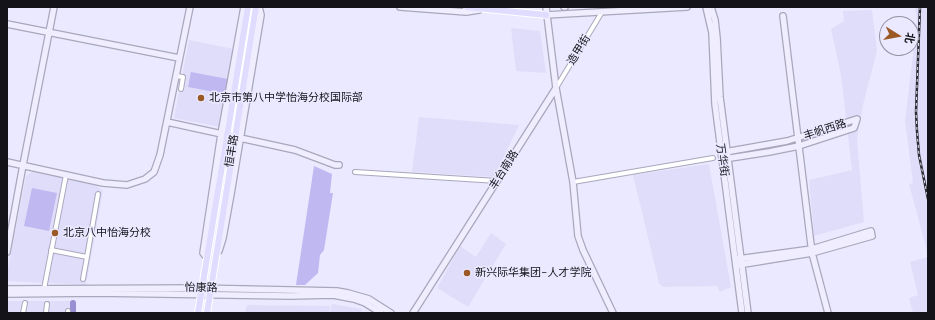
<!DOCTYPE html>
<html>
<head>
<meta charset="utf-8">
<style>
	body { margin:0 }
	#map { position:relative; width:935px; height:320px; overflow:hidden; background:#ebe9ff; font-family:Merriweather,"Noto Sans SC",serif }
	canvas { display:block }
	.frame { position:absolute; inset:0; border:8px solid #14131a; pointer-events:none }
	.north { position:absolute; left:879px; top:16px; width:40px; height:40px; box-sizing:border-box; background:#ebe9ff; border:1px solid #9593a3; border-radius:50%; rotate:101deg; font-size:11px; font-weight:700; line-height:16px; text-align:center; color:#14131a }
	.north::after { content:''; display:block; margin:auto; width:14px; height:18px; background:#9b5926; clip-path:polygon(50% 0,100% 100%,50% 72%,0 100%) }
</style>
</head>
<body>
<div id="map">
<canvas width="935" height="320"></canvas>
<div class="frame"></div>
<div class="north">北</div>
</div>
<script>
const ctx = document.querySelector('canvas').getContext('2d');
ctx.lineJoin = 'round';
function fill(path, color) {
  ctx.fillStyle = color;
  ctx.fill(path, 'evenodd');
}
function poly(rows) {
  const path = new Path2D();
  for (const r of rows) {
    path.moveTo(r[0], r[1]);
    for (let i = 2; i < r.length; i += 2) path.lineTo(r[i], r[i + 1]);
  }
  return path;
}
function stroke(path, color, width, dash) {
  ctx.strokeStyle = color;
  ctx.lineWidth = width;
  ctx.lineCap = dash ? 'butt' : 'round';
  ctx.setLineDash(dash || []);
  ctx.stroke(path);
}
function write(font, color, halo, rows, align = 'center') {
  ctx.font = font + ' Merriweather,"Noto Sans SC",serif';
  ctx.lineWidth = 3;
  ctx.setLineDash([]);
  ctx.textBaseline = 'middle';
  ctx.strokeStyle = halo;
  ctx.fillStyle = color;
  for (const [text, x, y, turn = 0] of rows) {
    ctx.save();
    ctx.translate(x, y);
    ctx.rotate((+turn || 0) * Math.PI / 180);
    ctx.textAlign = isNaN(turn) ? turn : align;
    if (halo) ctx.strokeText(text, 0, 0);
    ctx.fillText(text, 0, 0);
    ctx.restore();
  }
}
const built = poly([
	[915,7,928,7,928,255,909,184,913,183,905,121,917,21],
	[872,10,877,51,863,105,857,139,864,222,814,236,809,180,852,170,841,75,831,29,844,21,843,11],
	[511,28,540,31,546,73,516,71],
	[189,40,234,49,220,127,174,118],
	[419,117,519,125,494,177,412,172],
	[709,164,731,287,720,292,717,286,663,287,659,283,633,175],
	[33,171,96,185,103,191,86,285,7,281,7,274,26,176],
	[491,233,506,244,468,307,437,288,460,246,476,257],
	[928,257,928,313,913,313,909,298,918,295,910,262],
	[7,301,72,301,71,313,7,313],
	[332,304,362,309,360,313,330,313],
	[247,305,330,306,329,313,245,313]
]);
const green = poly([
	[191,72,228,79,225,94,188,87],
	[314,166,332,174,330,193,333,193,324,250,320,255,318,273,305,285,296,285],
	[32,188,57,193,49,231,24,226]
]);
const river = poly([
	[73,313,73,303]
]);
const street = poly([
	[176,76,183,77,181,89],
	[556,88,602,12],
	[355,172,497,181],
	[573,182,713,158],
	[51,250,87,257,98,194],
	[83,279,87,257],
	[44,289,66,175],
	[23,313,25,303],
	[46,313,47,304],
	[68,313,68,311]
]);
const secondary = poly([
	[400,7,466,12,479,10],
	[546,7,556,88,573,182,578,236,583,250,613,313],
	[564,7,565,7],
	[706,7,712,33,715,104,742,313],
	[711,7,715,20,717,38,720,97,748,313],
	[546,15,687,7],
	[783,16,812,253,828,313],
	[7,24,179,58],
	[167,122,295,150,335,165,339,165],
	[724,159,769,152,799,146,854,128,857,119,787,141,725,152],
	[7,162,103,183,127,185,145,179,154,172,160,155,190,7],
	[219,251,223,238,231,194,261,15,259,7],
	[7,252,23,165,54,7],
	[207,258,203,253,221,134,244,7],
	[738,259,812,249,871,231,872,236,812,253,738,265],
	[7,289,196,288,337,291,348,293,369,299,391,313],
	[7,294,97,293,291,296,333,295,354,299,365,303,381,313],
	[413,313,556,88]
]);
const primary = poly([
	[467,7,546,15],
	[198,313,248,7],
	[207,313,256,7]
]);
const rail = poly([
	[920,7,916,112,917,131,919,155,928,199]
]);
const markers = [
	[201,98,4,"#9b5926"],
	[55,233,4,"#9b5926"],
	[467,273,4,"#9b5926"]
];
const streetNames = [
	["造甲街",579,50,-58],
	["丰帆西路",825,130,-18],
	["恒丰路",232,151,-81],
	["万华街",722,160,82],
	["丰台南路",504,170,-58],
	["怡康路",201,288,1]
];
const poiNames = [
	["北京市第八中学怡海分校国际部",209,98],
	["北京八中怡海分校",63,233],
	["新兴际华集团-人才学院",475,273]
];
fill(built, '#e0ddfa');
fill(green, '#bfb8f1');
stroke(river, '#988ed4', 6);
stroke(street, '#a9a7bb', 6);
stroke(secondary, '#a9a7bb', 8);
stroke(primary, '#fff', 8);
stroke(street, '#fff', 4);
stroke(secondary, '#f0edff', 5.5);
stroke(primary, '#e0dcff', 6);
stroke(rail, '#2a2931', 2.5);
stroke(rail, '#ebe9ff', 1, [3]);
for (const [x, y, r, color] of markers) {
  const dot = new Path2D();
  dot.arc(x, y, r, 0, 2 * Math.PI);
  ctx.fillStyle = color;
  ctx.fill(dot);
  stroke(dot, '#ebe9ff', 1.5);
}
write('11px', '#14131a', '#ebe9ff', streetNames);
write('11px', '#14131a', '#ebe9ff', poiNames, 'left');
</script>
</body>
</html>
